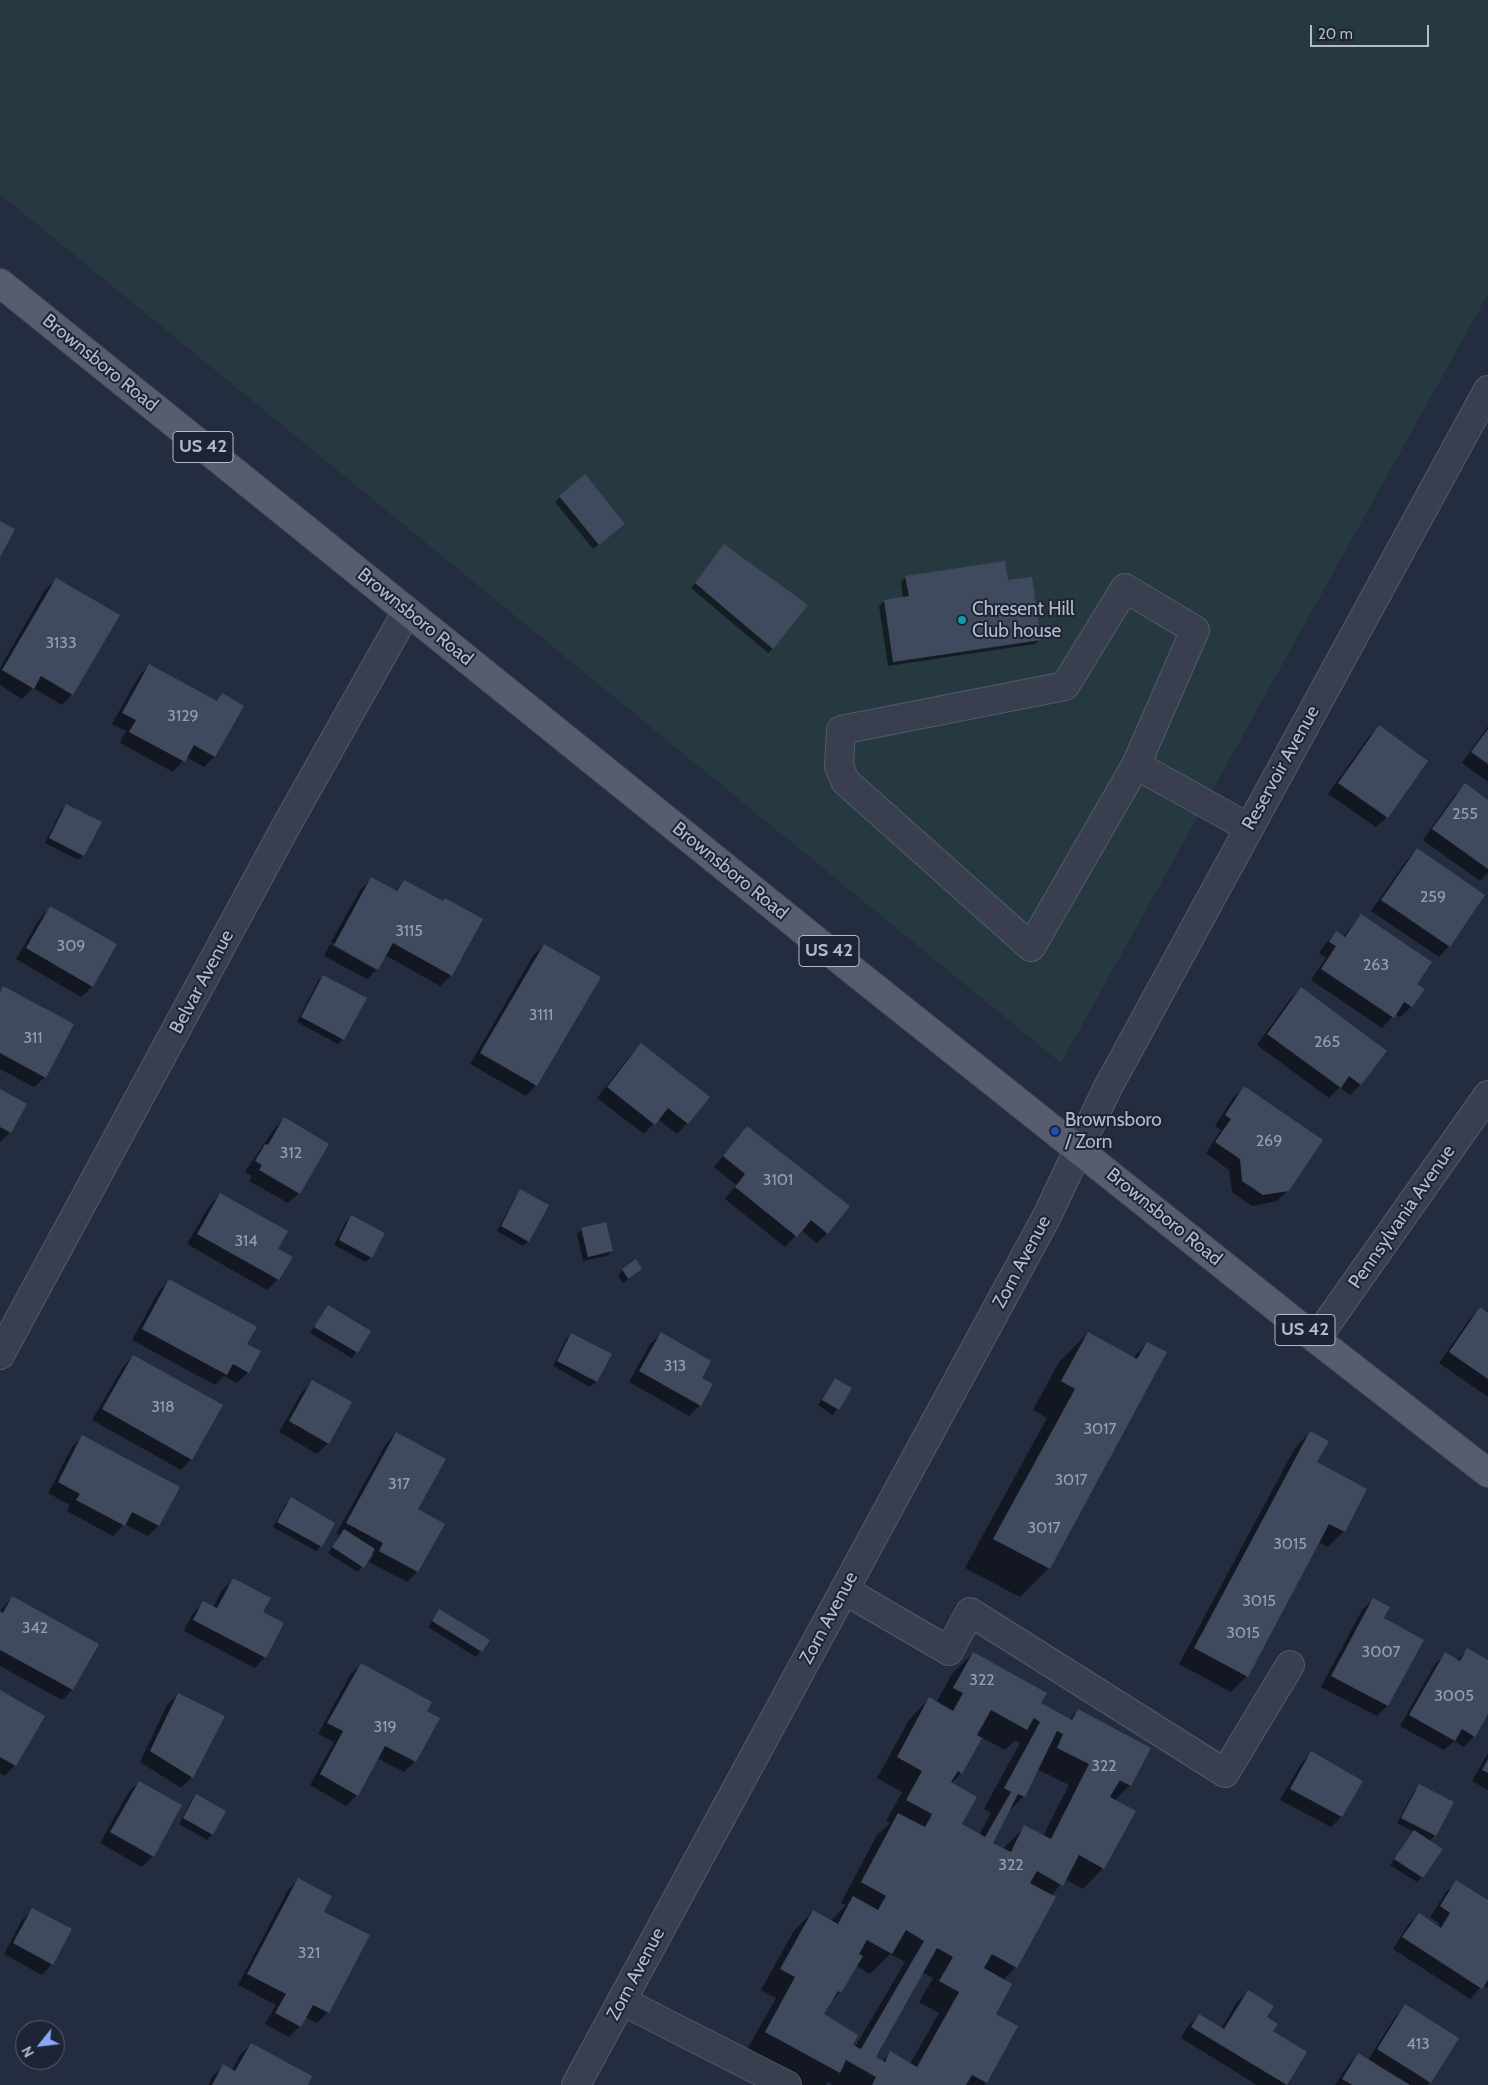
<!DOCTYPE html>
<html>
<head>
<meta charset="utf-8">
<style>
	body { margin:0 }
	#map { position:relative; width:1488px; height:2085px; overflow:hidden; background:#242c3f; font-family:Cabin,sans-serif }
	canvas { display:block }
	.north { position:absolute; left:15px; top:2020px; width:50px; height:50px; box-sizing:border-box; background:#1d2434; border:1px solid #5a6070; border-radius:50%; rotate:241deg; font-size:14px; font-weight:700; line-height:20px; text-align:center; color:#b5bac9 }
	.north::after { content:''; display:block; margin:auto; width:18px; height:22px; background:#8ba7f8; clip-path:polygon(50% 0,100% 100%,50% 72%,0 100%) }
	.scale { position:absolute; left:1310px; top:25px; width:119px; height:22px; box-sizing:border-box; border:2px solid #b5bac9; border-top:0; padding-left:6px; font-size:15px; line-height:18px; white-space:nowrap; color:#b5bac9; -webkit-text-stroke:4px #1d2434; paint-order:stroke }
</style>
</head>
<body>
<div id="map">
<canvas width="1488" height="2085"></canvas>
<div class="north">N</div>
<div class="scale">20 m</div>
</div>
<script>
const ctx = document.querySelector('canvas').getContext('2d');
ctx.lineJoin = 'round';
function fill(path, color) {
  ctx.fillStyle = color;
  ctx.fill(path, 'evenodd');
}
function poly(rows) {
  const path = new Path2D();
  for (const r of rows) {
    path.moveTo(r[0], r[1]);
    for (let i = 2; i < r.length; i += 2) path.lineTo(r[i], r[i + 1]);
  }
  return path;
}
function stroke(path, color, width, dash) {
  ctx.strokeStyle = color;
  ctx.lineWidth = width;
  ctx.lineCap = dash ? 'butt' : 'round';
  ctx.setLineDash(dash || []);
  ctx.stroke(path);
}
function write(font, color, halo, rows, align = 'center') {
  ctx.font = font + ' Cabin,sans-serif';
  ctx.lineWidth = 4;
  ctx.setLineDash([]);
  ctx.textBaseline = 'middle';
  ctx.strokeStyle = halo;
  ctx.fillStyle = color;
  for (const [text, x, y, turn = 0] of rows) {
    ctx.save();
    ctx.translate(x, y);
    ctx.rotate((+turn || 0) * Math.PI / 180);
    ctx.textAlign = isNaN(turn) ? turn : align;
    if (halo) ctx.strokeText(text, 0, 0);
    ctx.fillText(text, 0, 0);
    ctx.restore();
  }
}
const green = poly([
	[0,0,1488,0,1488,294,1061,1063,0,194]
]);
const shadow = poly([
	[560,497,619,529,593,549,555,502],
	[724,546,773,648,768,653,691,588],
	[906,577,1007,582,1040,639,1035,644,888,666,879,606,884,601,903,598,901,582],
	[56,580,72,694,62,705,33,688,22,699,0,685,0,668,45,590],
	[149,665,216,702,222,695,214,757,204,767,186,757,173,772,120,743,126,731,112,724,139,676],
	[1488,726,1488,782,1462,763],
	[1379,727,1387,817,1376,827,1328,794,1368,738],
	[1465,785,1488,802,1488,872,1480,881,1423,840,1454,796],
	[66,806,83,855,78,860,45,843,61,811],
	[1417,849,1449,946,1439,957,1371,911,1407,860],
	[372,878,395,891,404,881,451,975,440,986,385,955,377,969,367,979,324,956,330,944,376,970,376,967,331,942,361,889],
	[51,907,116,945,92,987,81,997,16,959,40,918],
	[1361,915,1415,984,1423,989,1411,1007,1400,1017,1395,1014,1382,1028,1311,980,1326,958,1319,953,1326,943,1337,933,1343,937],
	[544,945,536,1085,526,1096,470,1064,533,956],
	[323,976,343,1039,338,1044,297,1022,318,981],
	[4,988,45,1077,34,1087,0,1069,0,991],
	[1301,989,1385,1051,1360,1085,1350,1095,1340,1087,1329,1098,1257,1045,1290,999],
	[641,1045,687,1123,677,1134,658,1119,644,1134,597,1098,630,1056],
	[1244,1088,1288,1190,1277,1201,1252,1206,1232,1192,1229,1170,1206,1153,1221,1130,1215,1126,1233,1098],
	[0,1090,10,1132,0,1142],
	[284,1119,299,1193,288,1203,249,1181,252,1176,245,1172,274,1129],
	[747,1127,827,1233,817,1243,801,1230,785,1247,725,1199,736,1185,714,1167],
	[521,1191,528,1241,523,1246,497,1231,516,1196],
	[220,1194,276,1249,278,1279,267,1290,187,1244,210,1205],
	[351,1217,371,1257,366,1262,334,1245,346,1222],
	[582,1229,612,1251,607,1256,583,1261,577,1234],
	[641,1269,623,1283,618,1275,623,1270],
	[169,1281,246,1345,248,1372,237,1383,224,1376,215,1385,132,1340,159,1291],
	[328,1306,370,1331,352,1358,310,1333],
	[1480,1309,1488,1315,1488,1397,1439,1363,1469,1320],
	[1088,1333,1133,1358,1147,1343,1049,1568,1020,1597,965,1568,1047,1418,1033,1410,1059,1362],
	[571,1334,610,1354,596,1382,590,1387,553,1366,566,1339],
	[661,1334,700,1378,700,1405,689,1416,629,1382,650,1344],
	[133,1356,191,1459,181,1470,92,1420,123,1367],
	[835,1379,850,1388,833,1415,818,1405],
	[313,1381,328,1443,317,1454,279,1432,302,1392],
	[1310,1432,1315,1463,1366,1490,1344,1531,1328,1547,1318,1542,1247,1676,1231,1692,1179,1664,1295,1448],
	[396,1433,416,1509,417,1572,407,1582,369,1562,374,1554,371,1553,358,1572,328,1553,339,1535,336,1534,386,1444],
	[83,1437,158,1526,148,1536,124,1524,113,1536,67,1511,70,1505,48,1493,72,1447],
	[291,1499,321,1546,316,1551,273,1527,286,1504],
	[233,1580,261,1613,265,1657,255,1668,184,1631,193,1613,203,1603,213,1608,222,1590],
	[12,1597,72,1690,62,1700,0,1666,0,1611],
	[1373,1600,1382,1619,1422,1641,1387,1706,1377,1716,1321,1687,1362,1610],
	[440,1611,489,1640,476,1657,428,1627],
	[1467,1650,1488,1661,1488,1711,1474,1736,1464,1747,1454,1741,1444,1750,1400,1726,1435,1664,1445,1654,1457,1660],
	[973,1653,1039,1704,1069,1720,1078,1710,1130,1785,1115,1800,1103,1868,1083,1889,1065,1879,1051,1896,1016,1967,1003,1980,994,2014,1017,2027,984,2085,833,2085,828,2082,826,2085,803,2085,745,2053,776,1998,761,1990,793,1932,813,1911,831,1921,846,1905,841,1903,877,1835,890,1823,886,1821,902,1792,877,1778,909,1720,929,1699,936,1703,952,1674],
	[981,1737,1005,1750,1015,1740,1020,1743,984,1809,991,1813,979,1835,960,1824,951,1784,961,1773],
	[1037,1769,1069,1785,1043,1836,1024,1827,1003,1849,991,1844,1007,1813,1024,1796],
	[1114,1778,1125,1781,1125,1784],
	[890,1954,905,1962,855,2047,822,2015,829,2004,840,1992,856,1966,870,1974],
	[922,1972,933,1978,919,2002,939,2013,910,2064,890,2053,882,2062,874,2057],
	[361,1664,426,1712,438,1718,415,1761,404,1772,377,1758,357,1795,346,1806,310,1785,334,1742,318,1734,350,1675],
	[0,1691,15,1765,5,1776,0,1773],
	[178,1694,192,1777,181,1788,140,1762,167,1705],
	[1311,1753,1361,1781,1341,1817,1331,1827,1280,1800,1301,1764],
	[1488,1753,1488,1790,1472,1781],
	[139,1782,153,1856,142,1867,100,1843,128,1793],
	[1419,1786,1435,1835,1429,1841,1422,1877,1417,1882,1390,1865,1414,1832,1397,1823,1414,1791],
	[196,1796,224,1811,212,1835,207,1840,179,1824,191,1801],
	[299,1879,322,1912,328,2012,317,2023,305,2017,300,2026,289,2037,265,2024,276,2005,238,1985,288,1890],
	[1457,1882,1488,1902,1488,1988,1483,1985,1470,1999,1393,1949,1408,1925,1419,1914,1438,1927,1440,1924,1430,1917,1446,1892],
	[33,1909,52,1964,42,1975,4,1954,22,1920],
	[1248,1992,1272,2031,1305,2052,1285,2085,1257,2085,1181,2038,1188,2026,1199,2015,1221,2029,1237,2002],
	[1405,2006,1458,2038,1430,2082,1427,2085,1335,2085,1348,2065,1358,2054,1368,2060,1395,2017],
	[251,2044,306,2085,208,2085,213,2076,224,2066,232,2070,240,2055]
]);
const building = poly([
	[585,474,625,524,599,545,559,496],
	[0,521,15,529,0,557],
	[724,544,808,605,773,649,695,583],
	[1005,561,1008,580,1032,577,1041,640,893,662,884,600,909,596,905,576],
	[56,578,120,615,73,695,41,676,34,689,2,670],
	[149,664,217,701,222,693,244,706,215,757,194,745,185,762,129,732,136,720,122,713],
	[1379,725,1428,761,1388,818,1338,783],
	[1488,729,1488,764,1471,752],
	[1465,783,1488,800,1488,869,1432,829],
	[66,804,102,822,84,856,49,838],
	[1417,848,1485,895,1450,947,1381,900],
	[371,877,397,891,404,880,443,901,445,898,483,919,452,976,393,943,378,970,334,945],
	[50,906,117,944,93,987,26,948],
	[1361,914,1432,962,1417,984,1425,989,1412,1007,1404,1002,1394,1018,1321,969,1336,946,1329,942,1336,931,1345,937],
	[544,944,601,977,537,1086,480,1053],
	[323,975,367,998,344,1040,301,1017],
	[3,986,74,1024,46,1078,0,1053,0,992],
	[1301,987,1387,1051,1361,1085,1349,1076,1341,1088,1267,1034],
	[641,1043,710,1097,688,1124,668,1108,655,1125,607,1087],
	[1244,1086,1323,1140,1289,1191,1263,1195,1242,1181,1240,1159,1215,1142,1231,1119,1225,1115],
	[0,1089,27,1104,11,1133,0,1127],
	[284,1117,329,1144,300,1194,259,1170,262,1165,255,1161,265,1144,268,1145],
	[747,1126,850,1206,828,1234,811,1220,797,1237,735,1187,745,1174,723,1156],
	[520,1189,549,1205,529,1242,501,1226],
	[220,1193,288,1231,278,1249,293,1257,279,1280,197,1234],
	[351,1215,385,1233,372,1258,339,1240],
	[606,1222,613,1251,588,1257,581,1228],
	[636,1259,642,1269,628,1279,622,1269],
	[169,1279,257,1327,247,1344,261,1351,249,1373,233,1364,227,1375,142,1329],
	[328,1305,371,1331,358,1353,314,1327],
	[1480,1307,1488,1313,1488,1379,1449,1352],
	[661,1332,711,1361,702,1378,713,1384,701,1406,639,1371],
	[1088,1332,1137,1359,1147,1342,1167,1352,1050,1569,993,1539,1075,1389,1061,1381],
	[571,1333,612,1354,597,1382,557,1361],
	[133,1355,223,1405,192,1460,102,1409],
	[835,1378,852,1388,839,1410,822,1400],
	[312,1380,352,1402,329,1444,289,1421],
	[1310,1431,1329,1441,1317,1462,1367,1489,1345,1532,1329,1524,1248,1677,1194,1648],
	[396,1432,446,1459,418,1509,445,1524,418,1572,379,1551,383,1543,346,1523],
	[82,1435,180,1487,159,1526,132,1512,125,1526,76,1500,80,1494,58,1482],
	[291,1497,335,1523,322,1547,277,1522],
	[344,1529,375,1549,364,1568,332,1547],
	[233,1578,271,1598,263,1612,284,1623,266,1658,193,1620,203,1601,217,1608],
	[12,1596,99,1644,73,1690,0,1650,0,1611,3,1613],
	[1373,1598,1390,1607,1384,1618,1424,1640,1388,1706,1331,1676],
	[439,1609,490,1640,482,1652,432,1621],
	[1467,1648,1488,1660,1488,1714,1475,1737,1462,1729,1455,1741,1409,1715,1445,1652,1460,1661],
	[973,1652,1047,1693,1041,1703,1072,1720,1078,1709,1151,1748,1131,1786,1120,1780,1110,1797,1136,1811,1104,1869,1079,1855,1063,1886,1037,1871,1030,1883,1056,1897,1017,1968,992,1954,984,1968,1012,1984,996,2014,1018,2026,987,2083,972,2075,966,2085,872,2085,876,2077,846,2060,840,2073,765,2032,795,1977,780,1969,813,1910,838,1924,853,1896,878,1910,886,1896,861,1882,898,1813,925,1827,929,1820,932,1814,906,1800,922,1771,897,1757,929,1697,953,1711,963,1693,953,1688],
	[991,1710,1027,1730,1034,1718,1040,1722,1004,1788,1011,1792,985,1837,962,1824,977,1797,951,1782,958,1771,962,1774,982,1738,977,1735],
	[1057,1731,1063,1734,1057,1748,1089,1764,1051,1839,1024,1825,1011,1852,993,1843,1018,1794,1025,1797],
	[906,1930,924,1941,861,2049,853,2045,858,2035,824,2014,838,1991,841,1993,863,1956,859,1954,867,1940,892,1954],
	[937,1948,953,1957,939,1981,959,1992,917,2067,890,2051,885,2062,876,2057],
	[361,1663,432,1702,427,1711,440,1718,416,1762,385,1746,358,1796,320,1774,343,1731,327,1723],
	[0,1690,45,1716,16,1766,0,1757],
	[178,1693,225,1716,193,1778,150,1751],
	[1311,1751,1363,1781,1342,1817,1290,1789],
	[1488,1759,1488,1773,1482,1770],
	[139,1781,182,1805,154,1857,110,1832],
	[1419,1784,1454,1802,1436,1836,1401,1818],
	[196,1794,226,1811,213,1835,183,1818],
	[1414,1830,1443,1849,1423,1878,1394,1859],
	[298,1878,332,1896,324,1912,370,1935,329,2013,313,2005,301,2027,275,2013,286,1994,247,1974],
	[1456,1880,1488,1900,1488,1980,1482,1989,1402,1937,1419,1913,1441,1928,1450,1913,1440,1906],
	[32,1908,72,1929,53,1965,13,1943],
	[1248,1990,1274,2006,1267,2017,1278,2024,1273,2031,1307,2052,1287,2085,1191,2027,1199,2014,1224,2029],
	[1405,2004,1459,2038,1431,2083,1377,2049],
	[251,2043,312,2076,308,2085,212,2085,223,2064,235,2071],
	[1358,2053,1410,2085,1352,2085,1342,2079]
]);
const minor = poly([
	[1136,765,1195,630,1125,588,1065,686,841,730,839,766,845,781,1031,947,1136,765,1249,828],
	[1316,1339,1488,1095],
	[0,1355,285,828,407,611],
	[844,1590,949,1651,970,1612,1225,1773,1290,1665],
	[622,2001,787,2085],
	[576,2085,1047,1216,1107,1089,1488,390]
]);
const major = poly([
	[0,283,860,976,1316,1339,1488,1473]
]);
const markers = [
	[962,620,5,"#0f9aa8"],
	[1055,1131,5,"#1a4fb4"]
];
const numberNames = [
	["3133",61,643],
	["3129",183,716],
	["255",1465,814],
	["259",1433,897],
	["3115",409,931],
	["309",71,946],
	["263",1376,965],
	["3111",541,1015],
	["311",33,1038],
	["265",1327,1042],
	["269",1269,1141],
	["312",291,1153],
	["3101",778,1180],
	["314",246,1241],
	["313",675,1366],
	["318",163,1407],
	["3017",1100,1429],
	["3017",1071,1480],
	["317",399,1484],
	["3017",1044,1528],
	["3015",1290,1544],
	["3015",1259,1601],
	["342",35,1628],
	["3015",1243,1633],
	["3007",1381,1652],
	["322",982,1680],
	["3005",1454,1696],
	["319",385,1727],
	["322",1104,1766],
	["322",1011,1865],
	["321",309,1953],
	["413",1418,2044]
];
const shields = [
	[203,447,60],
	[829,951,60],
	[1305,1330,60]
];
const shieldNames = [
	["US 42",203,447],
	["US 42",829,951],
	["US 42",1305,1330]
];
const streetNames = [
	["Brownsboro Road",100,363,39],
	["Brownsboro Road",415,617,39],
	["Reservoir Avenue",1281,768,-61],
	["Brownsboro Road",730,871,39],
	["Belvar Avenue",202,982,-62],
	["Brownsboro Road",1164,1217,39],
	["Pennsylvania Avenue",1402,1217,-55],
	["Zorn Avenue",1022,1262,-62],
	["Zorn Avenue",829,1618,-62],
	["Zorn Avenue",636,1974,-62]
];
const poiNames = [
	["Chresent Hill",972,609],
	["Club house",972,631],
	["Brownsboro",1065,1120],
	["/ Zorn",1065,1142]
];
fill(green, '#263940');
fill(shadow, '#0007');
fill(building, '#404a5e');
stroke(minor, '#535a69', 30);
stroke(major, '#424858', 30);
stroke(minor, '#393f4f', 28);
stroke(major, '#575d6f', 28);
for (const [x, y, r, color] of markers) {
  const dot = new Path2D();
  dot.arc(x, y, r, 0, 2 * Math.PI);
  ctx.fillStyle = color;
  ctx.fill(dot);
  stroke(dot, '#1d2434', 2);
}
write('16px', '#989eae', null, numberNames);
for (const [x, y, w] of shields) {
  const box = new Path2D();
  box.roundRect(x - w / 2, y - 15.5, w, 31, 4);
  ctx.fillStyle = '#1d2434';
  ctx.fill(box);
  stroke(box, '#b5bac9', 1);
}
write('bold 18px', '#b5bac9', null, shieldNames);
write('19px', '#b5bac9', '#1d2434', streetNames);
write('19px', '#b5bac9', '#1d2434', poiNames, 'left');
</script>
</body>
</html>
